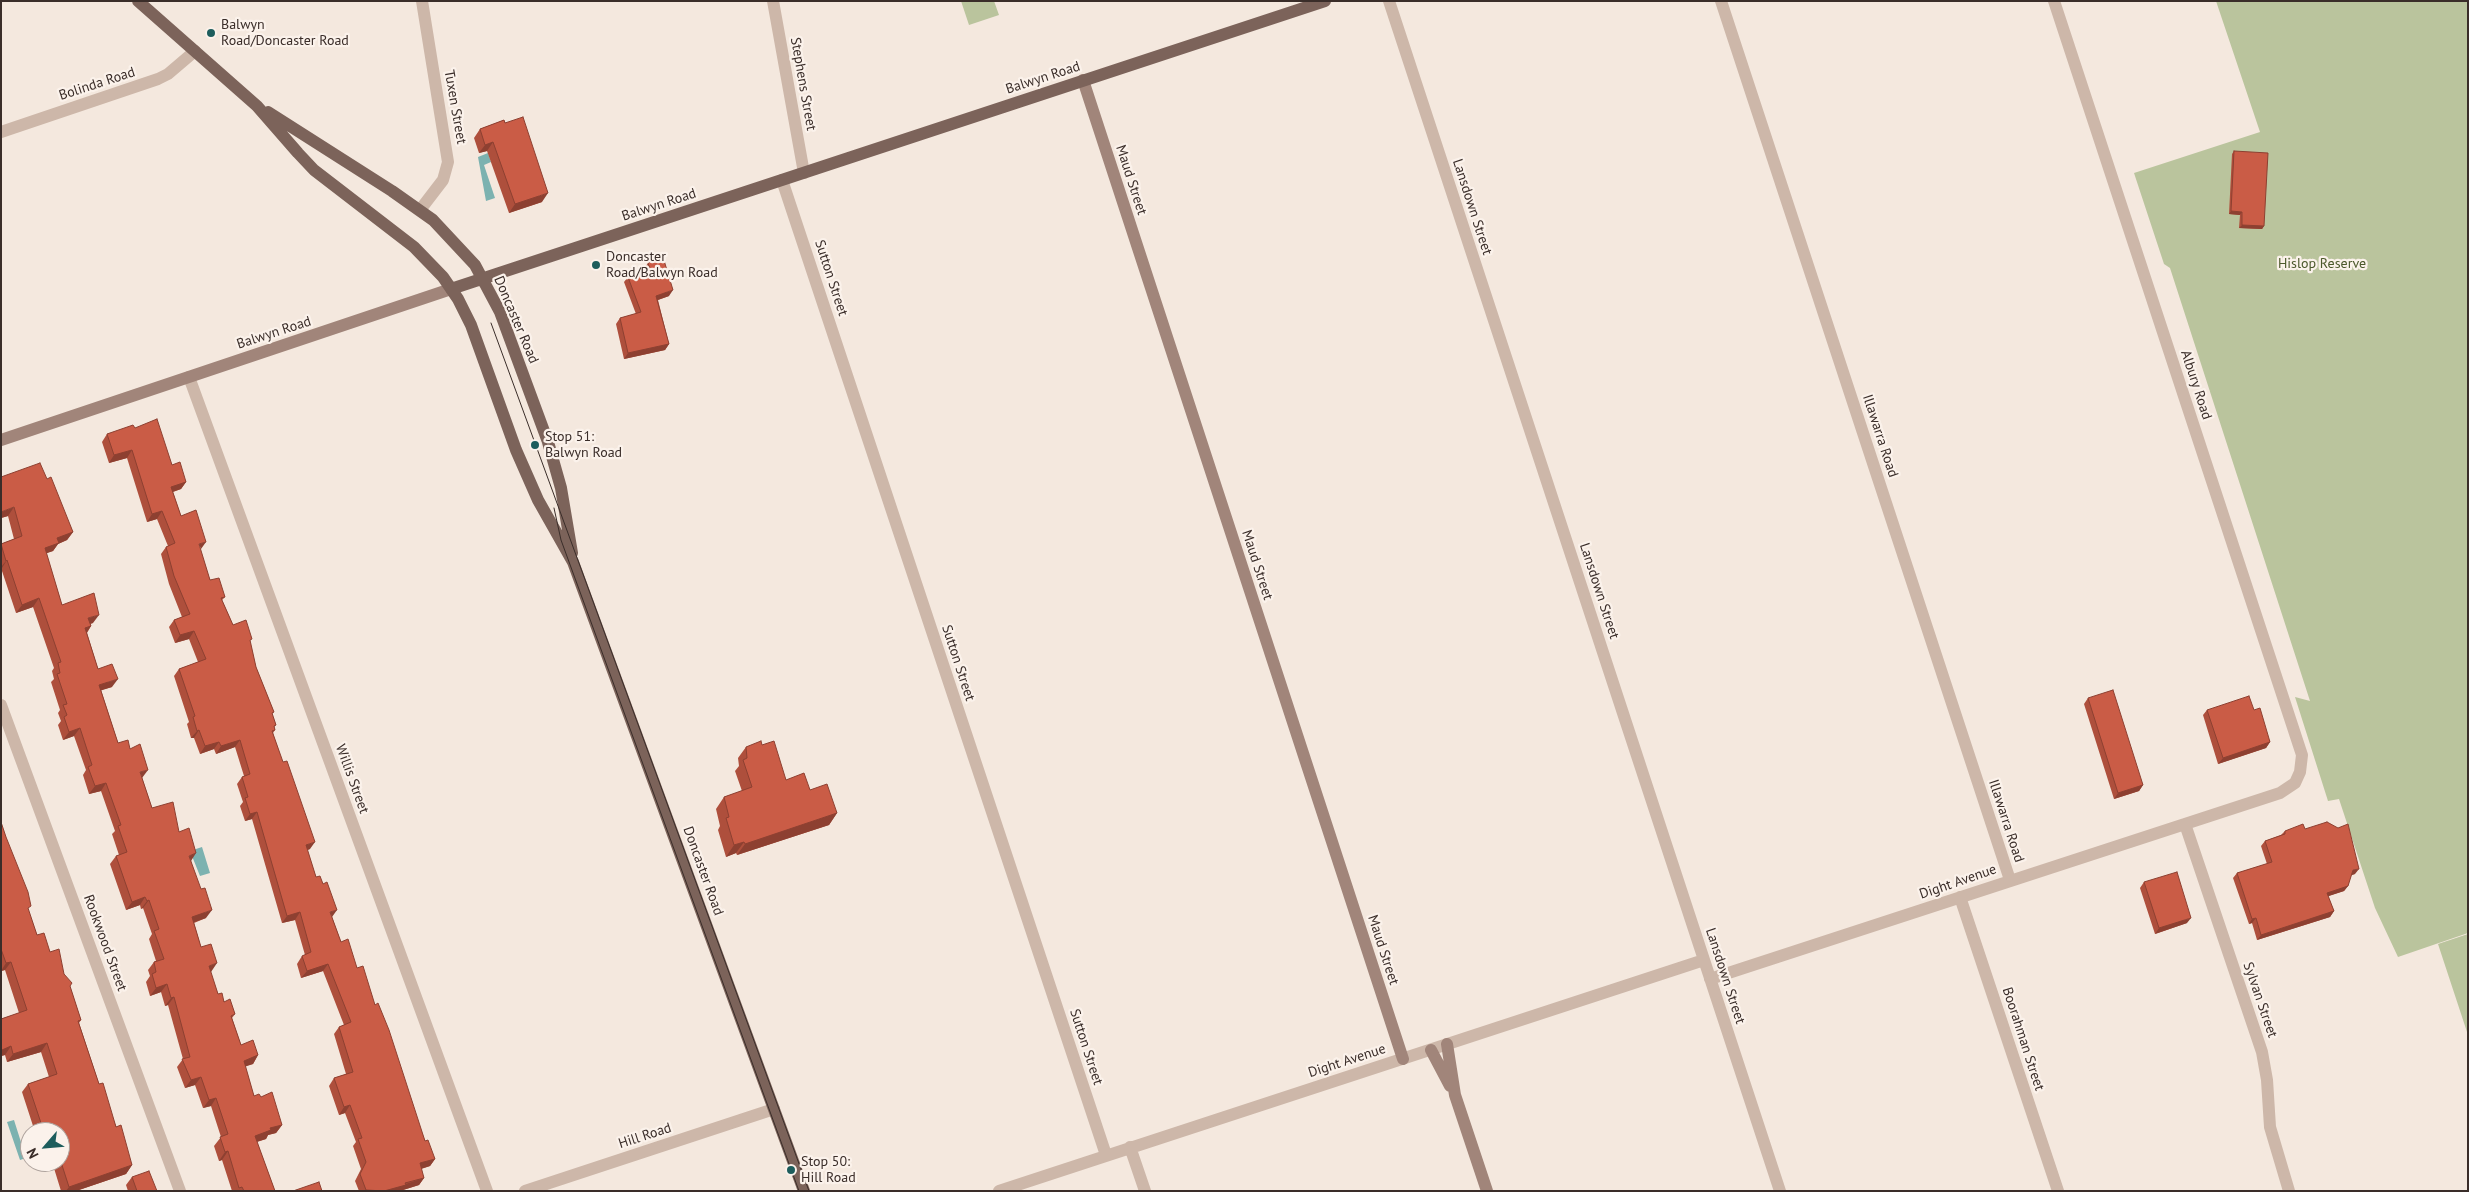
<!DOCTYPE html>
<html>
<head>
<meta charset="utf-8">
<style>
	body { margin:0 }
	#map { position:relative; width:2469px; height:1192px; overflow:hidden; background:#f4e8de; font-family:"PT Sans",sans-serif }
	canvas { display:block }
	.frame { position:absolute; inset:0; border:2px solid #3a2d29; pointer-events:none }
	.north { position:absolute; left:20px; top:1122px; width:50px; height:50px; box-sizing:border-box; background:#fbf2eb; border:1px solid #aea39d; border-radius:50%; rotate:243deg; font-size:14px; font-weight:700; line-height:20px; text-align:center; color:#3a2d29 }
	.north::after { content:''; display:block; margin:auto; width:18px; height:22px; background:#1d5d5c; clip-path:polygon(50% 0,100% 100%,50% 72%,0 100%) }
</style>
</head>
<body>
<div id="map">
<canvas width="2469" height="1192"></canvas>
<div class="frame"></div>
<div class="north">N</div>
</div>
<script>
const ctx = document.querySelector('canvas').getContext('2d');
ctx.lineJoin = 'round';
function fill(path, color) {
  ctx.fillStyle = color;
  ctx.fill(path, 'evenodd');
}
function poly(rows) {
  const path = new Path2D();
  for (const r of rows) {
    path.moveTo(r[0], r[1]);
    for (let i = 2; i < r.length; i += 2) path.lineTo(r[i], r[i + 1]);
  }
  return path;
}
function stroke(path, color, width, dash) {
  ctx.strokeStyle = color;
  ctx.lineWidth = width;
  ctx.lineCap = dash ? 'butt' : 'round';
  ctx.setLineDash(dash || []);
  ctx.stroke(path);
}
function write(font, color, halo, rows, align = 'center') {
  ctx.font = font + ' "PT Sans",sans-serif';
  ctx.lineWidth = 4.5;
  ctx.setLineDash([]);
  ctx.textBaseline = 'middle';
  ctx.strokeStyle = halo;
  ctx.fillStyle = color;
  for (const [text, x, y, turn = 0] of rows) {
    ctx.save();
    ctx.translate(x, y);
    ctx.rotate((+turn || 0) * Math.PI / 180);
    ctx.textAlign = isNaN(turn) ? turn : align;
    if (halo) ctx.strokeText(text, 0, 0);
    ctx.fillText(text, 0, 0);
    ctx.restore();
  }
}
const green = poly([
	[961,1,994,1,999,15,969,25],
	[2216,1,2468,1,2468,933,2398,957,2375,908,2339,799,2328,801,2295,697,2310,701,2170,268,2164,264,2134,173,2260,132],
	[2468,934,2468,1035,2438,944]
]);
const water = poly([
	[488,153,491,162,484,165,495,198,486,201,478,157],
	[202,847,210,873,200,876,190,851],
	[14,1120,26,1158,20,1160,7,1122]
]);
const street = poly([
	[773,1,804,173],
	[1389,1,1780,1191],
	[1721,1,2010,880],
	[1,132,158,79,168,74,195,51],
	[782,180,1106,1155],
	[420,210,443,180,448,162,422,1],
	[189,377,487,1191],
	[1,705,180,1191],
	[2185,824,2262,1052,2267,1080,2270,1127,2289,1191],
	[1960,897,2058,1191],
	[1710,979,2280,793,2295,783,2300,772,2302,755,2054,1],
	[1130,1147,1145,1191],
	[525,1191,774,1109],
	[999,1191,1704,960]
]);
const secondary = poly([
	[1083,80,1403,1059],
	[1,440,451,289],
	[1447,1044,1455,1095,1487,1191],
	[1431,1050,1450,1086]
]);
const primary = poly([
	[138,1,257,106,298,153,314,170,414,247,443,277,458,299,471,325,516,450,538,500,573,562,804,1191],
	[268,112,392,191,433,220,475,265,500,312,548,442,561,488,572,553],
	[451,289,1325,1]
]);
const tram = poly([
	[491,323,809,1191],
	[554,508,561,540,799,1191]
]);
const wall = poly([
	[504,120,542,202,509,213,487,151,479,153,474,138,480,129],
	[2234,151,2264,226,2262,229,2239,228,2240,215,2229,214,2232,154],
	[648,263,669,296,658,300,669,344,665,350,624,359,616,324,620,318,636,314,624,282,628,277,645,271,644,269],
	[135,428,172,465,186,482,181,489,173,492,181,516,200,549,210,580,225,597,222,600,233,625,250,642,256,667,274,712,272,714,276,725,274,727,275,730,273,733,310,849,307,850,316,877,332,917,341,942,357,968,375,1005,425,1141,435,1159,430,1166,421,1169,424,1178,419,1185,403,1190,402,1191,359,1191,355,1181,361,1169,353,1146,356,1142,345,1113,339,1115,329,1086,334,1078,346,1074,334,1034,339,1027,344,1025,323,971,301,978,297,964,302,956,305,955,295,920,282,923,252,819,245,821,240,806,243,802,237,784,242,777,244,776,235,747,216,754,214,749,200,754,194,738,191,738,187,724,189,722,174,676,179,669,198,662,189,639,175,643,169,627,174,620,182,617,169,584,161,554,166,547,168,546,157,519,147,522,127,458,109,463,102,442,107,434],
	[47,479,73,532,67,540,58,544,53,551,46,553,62,605,93,623,90,624,91,626,87,633,98,669,112,687,101,690,118,743,142,778,152,808,179,832,191,861,206,918,194,923,201,947,218,994,235,1014,232,1018,241,1045,258,1055,253,1064,245,1066,254,1096,261,1097,282,1125,276,1133,268,1135,266,1139,257,1142,275,1191,232,1191,222,1160,219,1161,214,1146,221,1137,211,1106,203,1108,195,1085,185,1088,177,1067,183,1059,168,1005,165,1006,161,992,150,996,146,982,150,976,148,970,154,962,156,961,149,939,152,934,143,908,141,909,140,905,126,910,110,864,116,856,119,855,112,834,115,831,101,791,89,794,83,775,86,770,74,736,63,740,58,725,61,721,58,713,60,710,51,682,54,679,52,671,54,668,33,607,16,613,1,568,1,544,14,539,8,516,1,518],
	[2088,698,2143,785,2139,791,2114,799,2084,704],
	[2207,710,2254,710,2270,742,2266,748,2218,764,2203,715],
	[762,745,786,780,810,790,837,813,829,825,737,855,736,853,726,857,718,830,720,826,716,809,724,797,742,791,735,771,739,766,738,758,746,747],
	[1,822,28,910,37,935,50,952,64,974,70,986,81,1020,79,1023,99,1084,132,1165,126,1174,76,1191,61,1191,53,1165,46,1167,45,1162,60,1162,60,1132,35,1132,22,1092,28,1084,49,1077,41,1052,7,1062,5,1055,1,1056,1,1019,19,1013,5,970,1,971],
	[2305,829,2355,874,2351,875,2348,886,2344,891,2328,896,2334,911,2330,917,2257,940,2252,923,2249,924,2233,878,2237,873,2267,864,2261,846,2265,841,2281,835,2285,831],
	[2144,882,2187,923,2155,934,2140,888],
	[132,1177,157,1191,128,1191,126,1185]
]);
const shadedWall = poly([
	[493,142,487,151,479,153,485,145],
	[548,193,542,202,509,213,515,204],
	[2231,211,2242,212,2240,215,2229,214],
	[2242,225,2264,226,2262,229,2239,228],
	[673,290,669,296,652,302,656,296],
	[669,344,665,350,624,359,628,353],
	[132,450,127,458,109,463,114,455],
	[186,482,181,489,166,494,171,487],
	[14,507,8,516,1,518,1,512],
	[162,511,157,519,147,522,152,514],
	[73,532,67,540,58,544,53,551,39,556,45,548,57,538],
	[206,542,201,549,199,544],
	[7,560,2,568,1,568,1,567,6,561],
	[39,598,33,607,16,613,22,605],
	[99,615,93,623,82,626,88,618],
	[91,626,85,635,85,628],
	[194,631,189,639,175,643,180,635],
	[118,679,112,687,93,693,99,685],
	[80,728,74,736,63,740,69,732],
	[199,730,194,738,191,738,197,731],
	[240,740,235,747,216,754,221,746],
	[219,742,214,749,200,754,205,746],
	[2270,742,2266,748,2218,764,2223,758],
	[148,770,142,778,140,772],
	[106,783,101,791,89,794,95,786],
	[2143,785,2139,791,2114,799,2118,793],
	[257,812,252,819,245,821,250,814],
	[837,813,829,825,737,855,745,844],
	[315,842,310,849,300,853,306,845],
	[744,842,736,853,726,857,734,845],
	[196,853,191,861,189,856],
	[2359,869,2355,874,2349,876,2353,870],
	[2348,886,2344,891,2323,898,2327,893],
	[145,897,140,905,126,910,132,902],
	[149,900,143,908,141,909,147,901],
	[212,910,206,918,186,925,192,917],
	[337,910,332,917,330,912],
	[2334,911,2330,917,2257,940,2261,935],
	[300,912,295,920,282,923,287,916],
	[2191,918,2187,923,2155,934,2159,928],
	[2256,918,2252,923,2249,924,2252,919],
	[11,962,5,970,1,971,6,963],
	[217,963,211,972,203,974,209,966],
	[328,964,323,971,301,978,307,971],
	[167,984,161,992,150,996,156,988],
	[174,997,168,1005,165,1006,171,998],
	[47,1043,41,1052,7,1062,13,1054],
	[11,1046,5,1055,1,1056,2,1050],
	[258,1055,253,1064,238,1069,244,1061],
	[201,1077,195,1085,185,1088,191,1080],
	[216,1098,211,1106,203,1108,209,1100],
	[350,1105,345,1113,339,1115,344,1107],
	[282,1125,276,1133,268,1135,266,1139,249,1144,255,1136,270,1128],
	[228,1151,222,1160,219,1161,225,1152],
	[435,1159,430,1166,414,1171,420,1163],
	[50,1162,55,1162,53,1165,46,1167],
	[132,1165,126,1174,76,1191,66,1191,69,1187],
	[424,1178,419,1185,403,1190,402,1191,384,1191]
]);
const building = poly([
	[523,117,548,193,515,204,493,142,485,145,480,129,504,120,505,123,523,117],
	[2234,151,2268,153,2264,226,2242,225,2242,212,2231,211,2234,151],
	[663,257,673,290,656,296,669,344,628,353,620,318,641,312,628,277,650,269,648,263,663,257],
	[157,419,172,465,180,462,186,482,171,487,181,516,196,510,206,542,199,544,210,580,219,578,225,597,221,598,233,625,246,620,252,639,250,640,256,667,274,712,272,713,276,725,274,726,275,730,272,731,283,762,287,761,315,842,306,845,316,877,320,876,323,884,327,882,337,910,330,912,341,942,348,939,357,968,363,966,375,1005,378,1003,389,1030,425,1141,428,1140,435,1159,420,1163,424,1178,405,1183,406,1185,384,1191,366,1190,360,1174,366,1162,358,1139,362,1138,350,1105,344,1107,334,1078,353,1072,339,1027,351,1022,328,964,307,971,302,956,311,952,300,912,287,916,257,812,250,814,245,798,248,797,242,777,250,774,240,740,221,746,219,742,205,746,199,730,197,731,193,717,195,716,179,669,206,659,194,631,180,635,174,620,190,614,174,576,166,547,175,543,162,511,152,514,132,450,114,455,107,434,133,425,135,428,157,419],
	[40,463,47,479,51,477,73,532,57,538,59,543,45,548,62,605,94,593,99,615,88,618,91,626,85,628,98,669,112,664,118,679,99,685,118,743,128,740,130,749,140,744,148,770,140,772,152,808,173,802,179,832,189,828,196,853,189,856,201,889,205,888,212,910,192,917,201,947,211,944,217,963,209,966,218,994,222,993,224,1002,230,999,235,1014,231,1016,241,1045,253,1040,258,1055,244,1061,254,1096,259,1094,261,1097,272,1092,282,1125,270,1128,271,1130,255,1136,275,1191,244,1191,242,1187,239,1188,228,1151,225,1152,220,1137,228,1134,216,1098,209,1100,201,1077,191,1080,182,1059,190,1057,174,997,171,998,167,984,156,988,152,974,156,972,154,962,164,959,154,931,159,929,149,900,147,901,145,897,132,902,116,856,127,852,118,826,121,825,106,783,95,786,88,767,92,765,80,728,69,732,64,717,67,715,63,705,67,704,57,674,60,673,58,663,61,662,39,598,22,605,7,560,6,561,1,544,22,536,14,507,1,512,1,477,40,463],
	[2113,690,2143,785,2118,793,2088,698,2113,690],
	[2249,696,2254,710,2260,708,2270,742,2223,758,2207,710,2249,696],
	[761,741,762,745,774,741,786,780,804,773,810,790,827,784,837,813,745,844,744,842,734,845,726,818,729,817,724,797,752,787,743,760,747,758,746,747,761,741],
	[1,822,6,837,28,892,31,906,28,908,37,935,44,933,50,952,59,949,64,974,72,983,70,986,81,1020,78,1021,99,1084,103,1083,116,1127,121,1125,132,1165,69,1187,60,1159,60,1132,44,1132,28,1084,57,1074,47,1043,13,1054,11,1046,2,1050,1,1049,1,1019,27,1010,11,962,6,963,1,949,1,822],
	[2327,822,2338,828,2348,824,2359,869,2353,870,2348,886,2327,893,2334,911,2261,935,2256,918,2252,919,2237,873,2272,862,2265,841,2285,834,2285,831,2303,824,2305,829,2327,822],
	[2177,872,2191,918,2159,928,2144,882,2177,872],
	[149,1171,157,1191,137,1191,132,1177,149,1171],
	[319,1182,322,1191,293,1191,319,1182]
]);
const markers = [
	[211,33,5,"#1d5d5c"],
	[596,265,5,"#1d5d5c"],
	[535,445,5,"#1d5d5c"],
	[791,1170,5,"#1d5d5c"]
];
const poiNames = [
	["Balwyn",221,25],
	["Road/Doncaster Road",221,41],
	["Doncaster",606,257],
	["Road/Balwyn Road",606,273],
	["Stop 51:",545,437],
	["Balwyn Road",545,453],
	["Stop 50:",801,1162],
	["Hill Road",801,1178]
];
const streetNames = [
	["Balwyn Road",1043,78,-18],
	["Bolinda Road",97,84,-18],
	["Stephens Street",803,84,80],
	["Tuxen Street",455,107,80],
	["Maud Street",1131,180,72],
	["Balwyn Road",659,205,-18],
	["Lansdown Street",1472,207,72],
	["Sutton Street",831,278,72],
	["Doncaster Road",516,320,67],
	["Balwyn Road",274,333,-18],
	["Albury Road",2196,385,72],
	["Illawarra Road",1880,436,72],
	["Maud Street",1257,565,72],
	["Lansdown Street",1599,591,72],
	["Sutton Street",958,663,72],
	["Willis Street",352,779,70],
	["Illawarra Road",2006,821,72],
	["Doncaster Road",703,871,70],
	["Dight Avenue",1958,882,-19],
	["Rookwood Street",105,943,70],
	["Maud Street",1383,950,72],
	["Lansdown Street",1725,976,72],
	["Sylvan Street",2260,1000,71],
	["Boorahman Street",2023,1039,72],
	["Sutton Street",1086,1047,72],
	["Dight Avenue",1347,1061,-18],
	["Hill Road",645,1136,-18]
];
const parkNames = [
	["Hislop Reserve",2322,264]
];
fill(green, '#bac49d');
fill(water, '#7cb2b0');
stroke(street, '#cdb7a9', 12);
stroke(secondary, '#a1857a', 12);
stroke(primary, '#7c635a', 12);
stroke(tram, '#3a2d29', 1);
fill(wall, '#ae4f3c');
fill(shadedWall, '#8d4031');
fill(building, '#ca5c46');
stroke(building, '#8d4031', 1);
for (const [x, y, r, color] of markers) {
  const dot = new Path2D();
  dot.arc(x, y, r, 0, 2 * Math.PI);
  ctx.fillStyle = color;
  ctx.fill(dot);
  stroke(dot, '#fbf2eb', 2);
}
write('14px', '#3a2d29', '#fbf2eb', poiNames, 'left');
write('14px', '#3a2d29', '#fbf2eb', streetNames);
write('14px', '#4c592c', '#fbf2eb', parkNames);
</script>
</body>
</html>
